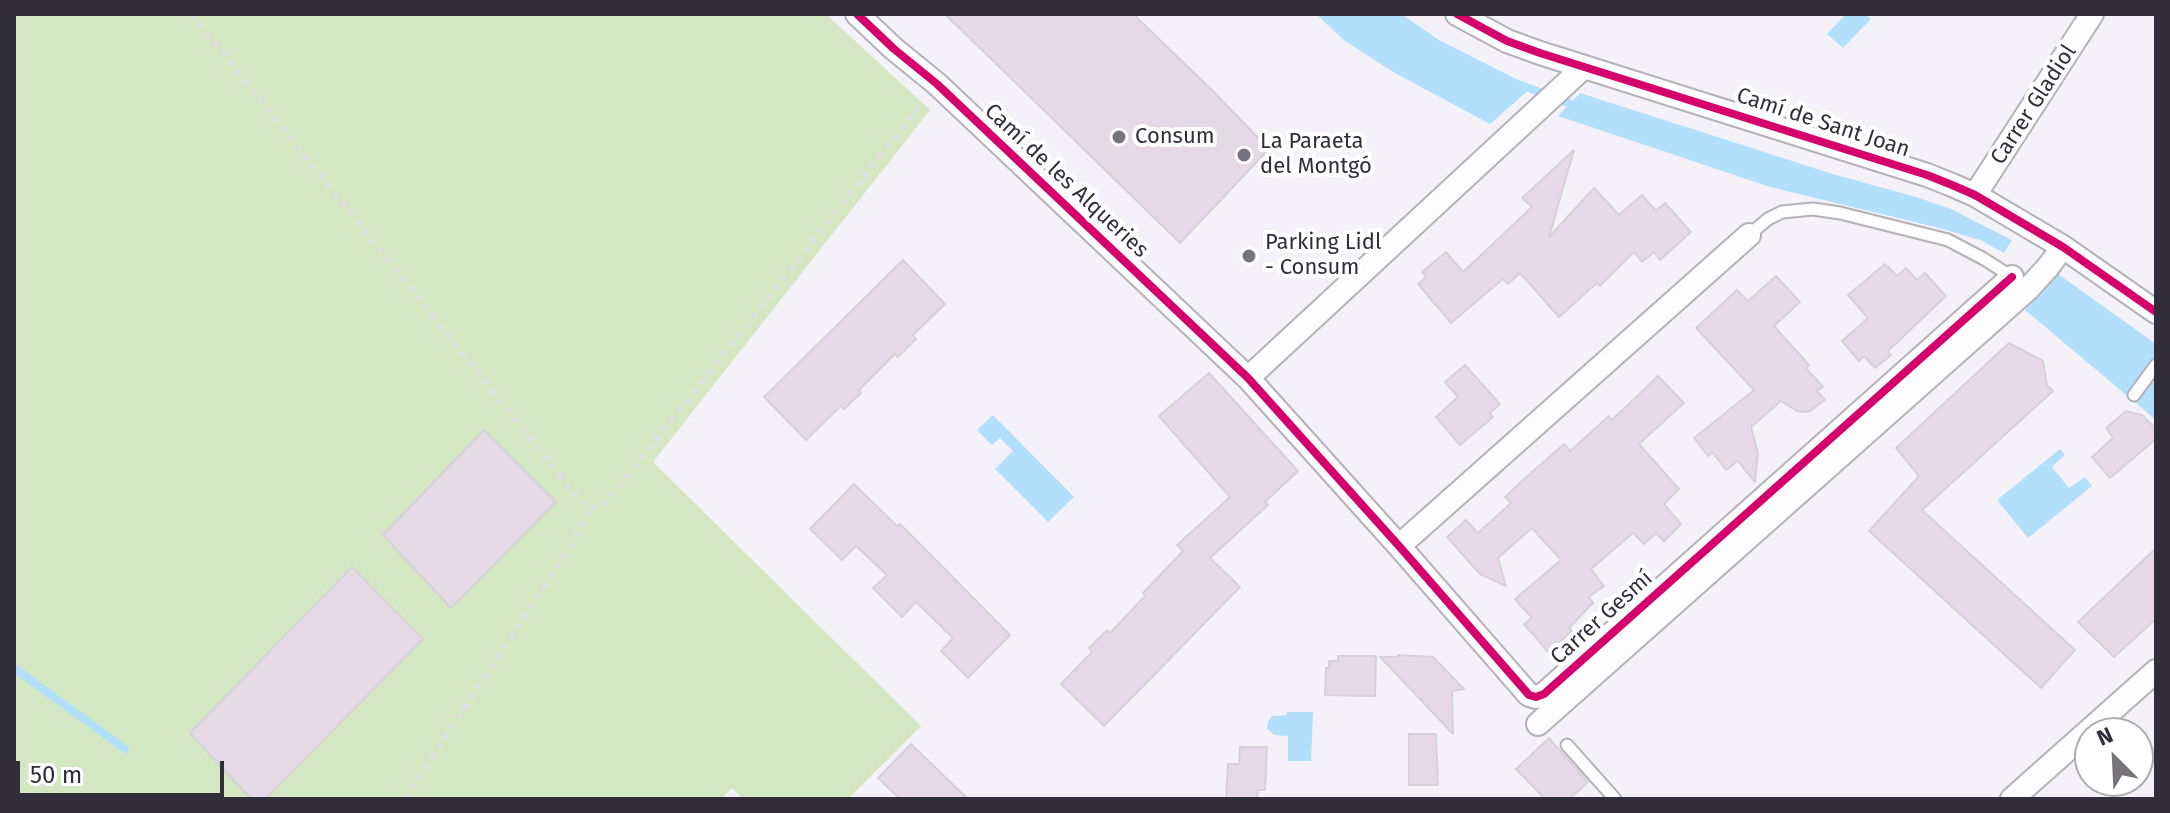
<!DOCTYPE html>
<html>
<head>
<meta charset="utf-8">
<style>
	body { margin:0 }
	#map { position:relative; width:2170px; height:813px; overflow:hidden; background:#f4f2f8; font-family:"Fira Sans",sans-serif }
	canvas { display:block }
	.frame { position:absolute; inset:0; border:16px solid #322e39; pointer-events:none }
	.north { position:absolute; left:2074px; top:717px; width:80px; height:80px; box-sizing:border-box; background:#fff; border:2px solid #adabb0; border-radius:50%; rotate:336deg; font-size:22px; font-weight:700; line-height:32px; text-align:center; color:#322e39 }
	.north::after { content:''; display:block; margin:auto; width:28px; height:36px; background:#76737c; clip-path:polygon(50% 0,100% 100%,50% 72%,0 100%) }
	.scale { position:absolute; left:16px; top:761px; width:208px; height:36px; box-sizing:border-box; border:4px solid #322e39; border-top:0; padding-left:10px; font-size:24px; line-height:28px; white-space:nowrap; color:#322e39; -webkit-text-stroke:6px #fff; paint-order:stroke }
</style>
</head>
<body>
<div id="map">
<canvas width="2170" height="813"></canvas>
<div class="frame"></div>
<div class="north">N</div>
<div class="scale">50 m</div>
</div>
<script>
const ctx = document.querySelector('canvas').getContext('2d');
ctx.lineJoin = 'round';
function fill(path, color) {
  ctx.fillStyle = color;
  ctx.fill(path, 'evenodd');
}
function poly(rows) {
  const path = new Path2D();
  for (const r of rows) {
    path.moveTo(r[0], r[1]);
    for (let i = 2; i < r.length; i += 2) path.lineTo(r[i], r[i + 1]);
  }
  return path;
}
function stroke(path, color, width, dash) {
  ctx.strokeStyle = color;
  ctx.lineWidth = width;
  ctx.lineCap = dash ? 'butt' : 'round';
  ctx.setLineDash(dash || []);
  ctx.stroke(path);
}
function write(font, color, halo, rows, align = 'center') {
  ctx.font = font + ' "Fira Sans",sans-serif';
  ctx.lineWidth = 8;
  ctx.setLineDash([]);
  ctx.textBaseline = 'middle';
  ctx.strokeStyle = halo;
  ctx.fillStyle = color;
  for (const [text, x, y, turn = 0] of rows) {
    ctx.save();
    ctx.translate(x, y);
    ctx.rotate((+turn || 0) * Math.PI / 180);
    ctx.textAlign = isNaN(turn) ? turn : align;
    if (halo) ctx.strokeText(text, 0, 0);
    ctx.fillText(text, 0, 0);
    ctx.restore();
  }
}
const green = poly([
	[14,14,826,14,930,110,653,462,921,726,848,799,743,799,732,788,721,799,14,799]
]);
const water = poly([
	[1316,14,1401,14,1439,40,1532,87,1490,124,1395,73,1345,41],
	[1846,14,1866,14,1871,19,1843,48,1827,34],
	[1580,93,1836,175,1916,197,1951,209,2012,240,2004,253,1980,240,1939,228,1770,187,1558,116],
	[2058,274,2156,344,2156,420,2025,310],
	[993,415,1074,497,1048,522,995,469,1013,451,1000,438,992,445,977,430],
	[2060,449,2065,455,2052,467,2069,488,2085,477,2092,486,2028,538,1997,500],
	[1287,712,1313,712,1311,761,1288,761,1288,736,1274,735,1267,728,1268,722,1272,716,1286,715]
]);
const stream = poly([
	[1521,85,1579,107],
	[14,668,125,749]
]);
const building = poly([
	[945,14,1133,14,1212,90,1269,149,1180,243,945,14],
	[1574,150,1549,237,1594,188,1619,215,1642,195,1656,211,1665,203,1691,232,1660,260,1654,252,1642,262,1634,252,1600,286,1597,283,1559,317,1520,273,1508,284,1503,279,1451,323,1418,284,1426,277,1422,272,1446,252,1463,272,1532,207,1522,198,1574,150],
	[903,260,945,304,913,335,916,339,898,357,895,354,859,390,861,393,844,409,841,406,806,440,764,397,903,260],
	[1885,264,1897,276,1906,268,1917,280,1925,273,1946,296,1888,351,1891,355,1875,368,1864,356,1859,361,1842,341,1868,318,1848,295,1885,264],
	[1776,276,1800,302,1774,326,1809,365,1806,368,1823,387,1817,391,1825,400,1810,411,1803,412,1797,411,1781,401,1751,427,1758,453,1755,482,1738,461,1726,470,1713,453,1708,456,1694,438,1754,390,1696,328,1737,290,1748,301,1776,276],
	[2009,343,2043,361,2047,385,2053,391,1922,510,2075,650,2041,688,1869,531,1919,476,1896,448,2009,343],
	[1465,365,1500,404,1490,413,1493,417,1460,445,1436,417,1458,397,1445,382,1465,365],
	[1209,373,1298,471,1265,502,1268,505,1210,558,1240,587,1104,726,1061,684,1092,652,1089,648,1107,630,1110,633,1145,596,1143,593,1183,551,1177,545,1230,497,1159,416,1209,373],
	[1658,376,1684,403,1639,444,1679,489,1664,504,1681,524,1664,541,1656,533,1644,544,1633,533,1591,569,1604,586,1589,597,1593,603,1569,628,1572,631,1549,653,1524,624,1532,618,1515,599,1561,560,1532,528,1498,558,1506,586,1480,574,1447,537,1466,520,1478,533,1511,503,1505,497,1532,472,1564,444,1570,451,1609,416,1612,420,1658,376],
	[2126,411,2142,415,2156,429,2156,439,2110,478,2092,457,2113,438,2106,428,2126,411],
	[484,430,556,502,451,608,383,535,484,430],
	[854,484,897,526,900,524,918,542,1010,635,968,678,941,651,953,638,916,602,902,617,873,588,887,575,856,546,842,560,810,529,854,484],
	[2156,548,2156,619,2114,657,2078,622,2156,548],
	[352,567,423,639,265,799,251,799,190,733,352,567],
	[1398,655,1433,657,1464,689,1452,691,1453,734,1380,657,1398,657,1398,655],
	[1338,656,1376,656,1375,696,1325,695,1326,668,1329,668,1329,661,1338,661,1338,656],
	[1409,734,1436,734,1438,785,1409,785,1409,734],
	[1549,738,1588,782,1570,799,1545,799,1516,769,1549,738],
	[911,744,968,799,900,799,878,778,911,744],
	[1240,747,1267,747,1265,790,1258,790,1257,799,1226,799,1228,764,1239,764,1240,747]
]);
const path = poly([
	[192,14,578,498,587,508,590,508,602,505,623,482,923,102],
	[405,799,570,547,590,508]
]);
const lane = poly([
	[1749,235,1768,219,1782,212,1813,209,1840,213,1948,240,1984,259,2015,279],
	[2134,395,2156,365],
	[1567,745,1615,799]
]);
const street = poly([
	[857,14,894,49,937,84,1248,378,1399,546,1529,695,1536,697,1544,694,2012,277],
	[1457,14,1507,41,1540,53,1927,175,1952,185,1975,195,2063,247,2156,312],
	[1975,195,2092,14],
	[1248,378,1584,67],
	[1399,546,1749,235],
	[1538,724,2028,289,2048,267,2063,247],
	[2012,799,2156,671]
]);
const cycleway = poly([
	[857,14,894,49,937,84,1248,378,1399,546,1529,695,1536,697,1544,694,2012,277],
	[1457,14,1507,41,1540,53,1927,175,1952,185,1975,195,2063,247,2156,312]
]);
const markers = [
	[1119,137,8,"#76737c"],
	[1244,155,8,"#76737c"],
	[1249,256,8,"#76737c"]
];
const streetNames = [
	["Carrer Gladiol",2034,105,-57],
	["Camí de Sant Joan",1823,123,18],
	["Camí de les Alqueries",1066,181,43],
	["Carrer Gesmí",1602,618,-42]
];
const poiNames = [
	["Consum",1135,137],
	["La Paraeta",1260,142],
	["del Montgó",1260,167],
	["Parking Lidl",1265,243],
	["- Consum",1265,268]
];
fill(green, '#d3e7c3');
fill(water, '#b2dffc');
stroke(stream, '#b2dffc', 8);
fill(building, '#e4d9e5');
stroke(building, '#d6d1d8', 2);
stroke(lane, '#b4b1b9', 15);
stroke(street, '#b4b1b9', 26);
stroke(path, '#dfdee0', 5, [6, 6]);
stroke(lane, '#fdfdfe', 11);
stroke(street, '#fdfdfe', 22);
stroke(cycleway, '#d6006c', 8);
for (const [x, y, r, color] of markers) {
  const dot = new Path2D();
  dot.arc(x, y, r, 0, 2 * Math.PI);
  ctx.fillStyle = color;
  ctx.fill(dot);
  stroke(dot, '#fff', 3);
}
write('22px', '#322e39', '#fff', streetNames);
write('22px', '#322e39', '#fff', poiNames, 'left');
</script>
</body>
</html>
